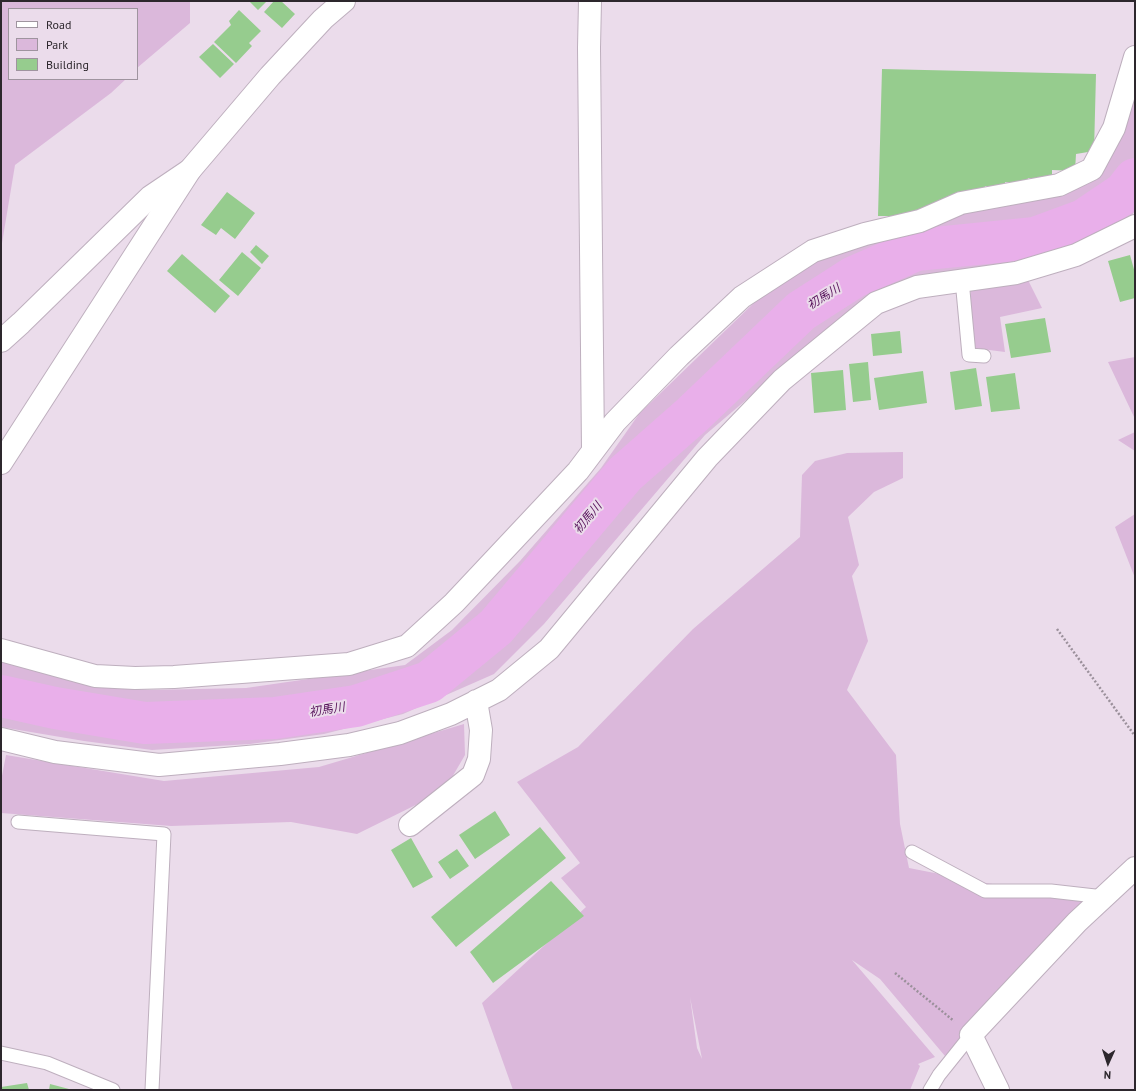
<!DOCTYPE html>
<html>
<head>
<meta charset="utf-8">
<style>
	body { margin:0 }
	#map { position:relative; width:1136px; height:1091px; overflow:hidden; background:#ebdceb; font-family:"PT Sans",sans-serif }
	canvas { display:block }
	.frame { position:absolute; inset:0; border:2px solid #2d272d; pointer-events:none }
	.legend { position:absolute; left:8px; top:8px; width:130px; height:72px; box-sizing:border-box; background:#ebdceb; border:1px solid #9f949f; margin:0; padding:5px 7px; list-style:none; font-size:12px; color:#2d272d }
	.legend li { display:flex; align-items:center; gap:8px; height:20px }
	.legend b { width:20px; border:1px solid #9f949f }
	.north { position:absolute; left:1088px; top:1043px; width:40px; height:40px; -webkit-text-stroke:3px #ebdceb; paint-order:stroke; rotate:183deg; font-size:11px; font-weight:700; line-height:16px; text-align:center; color:#2d272d }
	.north::after { content:''; display:block; margin:auto; width:14px; height:18px; background:#2d272d; clip-path:polygon(50% 0,100% 100%,50% 72%,0 100%) }
</style>
</head>
<body>
<div id="map">
<canvas width="1136" height="1091"></canvas>
<div class="frame"></div>
<ul class="legend">
<li><b style="height:5px;background:#fff"></b>Road</li>
<li><b style="height:11px;background:#dbb8db"></b>Park</li>
<li><b style="height:11px;background:#96cc8e"></b>Building</li>
</ul>
<div class="north">N</div>
</div>
<script>
const ctx = document.querySelector('canvas').getContext('2d');
ctx.lineJoin = 'round';
function fill(path, color) {
  ctx.fillStyle = color;
  ctx.fill(path, 'evenodd');
}
function poly(rows) {
  const path = new Path2D();
  for (const r of rows) {
    path.moveTo(r[0], r[1]);
    for (let i = 2; i < r.length; i += 2) path.lineTo(r[i], r[i + 1]);
  }
  return path;
}
function stroke(path, color, width, dash) {
  ctx.strokeStyle = color;
  ctx.lineWidth = width;
  ctx.lineCap = dash ? 'butt' : 'round';
  ctx.setLineDash(dash || []);
  ctx.stroke(path);
}
function write(font, color, halo, rows, align = 'center') {
  ctx.font = font + ' "PT Sans","Noto Sans JP",sans-serif';
  ctx.lineWidth = 4;
  ctx.setLineDash([]);
  ctx.textBaseline = 'middle';
  ctx.strokeStyle = halo;
  ctx.fillStyle = color;
  for (const [text, x, y, turn = 0] of rows) {
    ctx.save();
    ctx.translate(x, y);
    ctx.rotate((+turn || 0) * Math.PI / 180);
    ctx.textAlign = isNaN(turn) ? turn : align;
    if (halo) ctx.strokeText(text, 0, 0);
    ctx.fillText(text, 0, 0);
    ctx.restore();
  }
}
const green = poly([
	[1,1,190,1,190,23,137,68,137,9,9,9,9,79,126,79,111,93,15,165,1,249],
	[1135,57,1135,210,1124,231,955,281,820,337,705,435,544,624,494,674,403,714,324,734,250,744,152,750,84,741,1,727,1,661,82,684,148,690,246,688,405,665,452,630,520,561,601,468,639,414,759,298,804,264,1092,169],
	[1028,280,1042,308,1000,317,1005,352,974,348,968,335,971,288],
	[1135,357,1135,419,1108,362],
	[1135,432,1135,451,1118,440],
	[903,452,903,478,874,492,848,517,859,565,852,576,868,641,847,690,896,755,900,824,909,868,986,883,1094,900,984,1025,945,1056,880,979,852,960,935,1057,918,1064,920,1066,910,1090,513,1090,482,1003,586,907,561,878,580,863,517,782,578,747,693,629,800,537,802,475,815,461,847,453],
	[690,997,702,1059,697,1048],
	[1135,514,1135,578,1115,527],
	[464,724,465,755,444,791,357,834,291,822,171,826,1,813,1,781,6,755,164,781,319,767]
]);
const river = poly([
	[1,696,55,708,145,723,275,718,356,706,429,682,496,627,625,474,692,415,801,311,854,277,916,250,1035,238,1084,220,1124,193,1135,179]
]);
const building = poly([
	[249,1,267,1,258,10],
	[274,1,281,1,295,14,282,28,264,12],
	[239,10,261,31,249,43,252,46,236,63,214,42,231,25,229,21],
	[213,44,234,64,220,78,199,57],
	[882,69,1096,74,1094,151,1076,154,1075,171,1052,170,1052,179,1028,178,1027,183,1005,182,1005,187,985,186,984,193,962,191,962,202,898,216,878,216],
	[227,192,255,213,235,239,221,228,216,235,201,225],
	[256,245,269,256,262,264,250,252],
	[242,252,261,268,238,296,219,280],
	[182,254,230,296,215,313,167,271],
	[1130,255,1135,273,1135,298,1120,302,1108,261],
	[1045,318,1051,352,1011,358,1005,324],
	[900,331,902,353,873,356,871,334],
	[868,362,871,400,853,402,849,364],
	[976,368,982,406,955,410,950,372],
	[843,370,846,410,814,413,811,373],
	[923,371,927,403,879,410,874,378],
	[1015,373,1020,409,991,412,986,377],
	[495,811,510,835,475,859,459,835],
	[540,827,566,858,456,947,431,917],
	[411,838,433,877,413,888,391,850],
	[457,849,469,866,450,879,438,862],
	[551,881,584,916,493,983,470,952],
	[27,1083,29,1090,1,1090,1,1087],
	[50,1084,69,1089,68,1090,49,1090]
]);
const path = poly([
	[1057,629,1135,736],
	[895,973,954,1021]
]);
const service = poly([
	[962,280,969,355,984,356],
	[18,822,164,834,152,1090],
	[912,852,985,891,1051,891,1104,897],
	[1,1053,47,1063,113,1090],
	[930,1090,939,1075,971,1035]
]);
const minor = poly([
	[590,1,589,48,593,450],
	[1,341,21,323,150,197,190,170],
	[1,650,95,676,135,678,174,677,349,664,407,646,454,603,578,471,615,422,679,356,742,297,813,251,865,234,920,221,961,203,1059,185,1092,169,1114,128,1135,57],
	[1,739,55,752,159,765,280,754,349,745,400,733,451,714,499,690,549,649,707,458,782,380,876,303,917,287,1016,273,1076,255,1135,226],
	[410,825,473,775,479,759,481,730,476,701],
	[998,1090,971,1035,1077,922,1135,868]
]);
const tertiary = poly([
	[1,463,190,170,270,76,323,19,344,1]
]);
const waterNames = [
	["初馬川",824,297,-32],
	["初馬川",588,518,-50],
	["初馬川",327,710,-9]
];
fill(green, '#dbb8db');
stroke(river, '#e9afea', 42);
fill(building, '#96cc8e');
stroke(service, '#beafbe', 15);
stroke(minor, '#beafbe', 24);
stroke(tertiary, '#beafbe', 24);
stroke(path, '#9b909b', 2.5, [2, 2]);
stroke(service, '#fff', 13);
stroke(minor, '#fff', 22);
stroke(tertiary, '#fff', 22);
write('italic 12px', '#58155c', '#ebdceb', waterNames);
</script>
</body>
</html>
